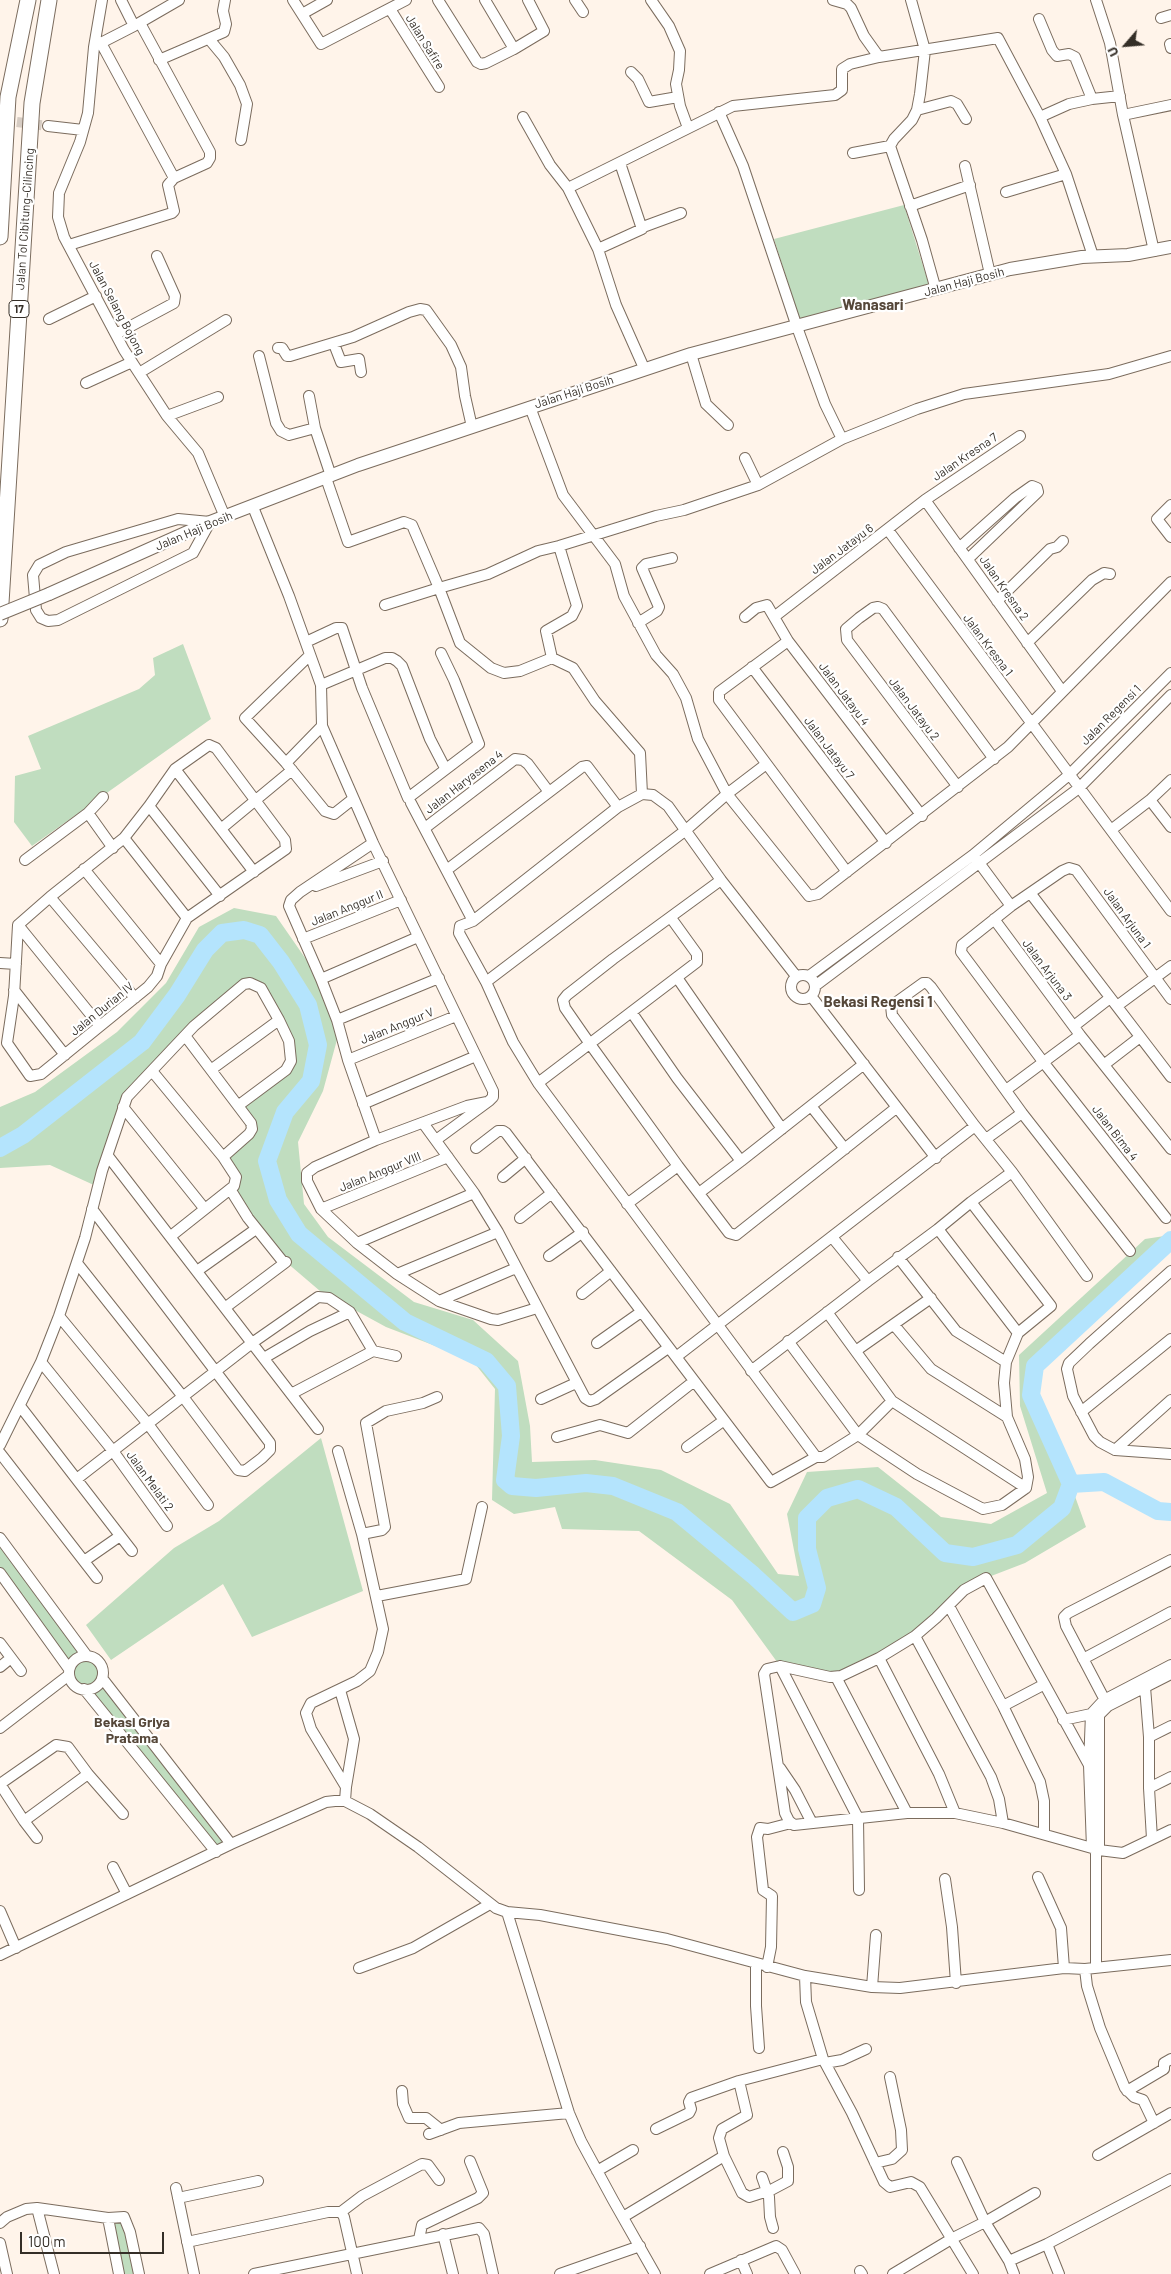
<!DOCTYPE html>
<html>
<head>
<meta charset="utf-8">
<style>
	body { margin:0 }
	#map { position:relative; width:1171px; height:2274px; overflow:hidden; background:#fff4ea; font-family:Barlow,sans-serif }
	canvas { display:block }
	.north { position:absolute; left:1101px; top:20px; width:50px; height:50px; -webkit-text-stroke:4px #fff; paint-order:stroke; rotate:243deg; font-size:14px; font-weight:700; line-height:20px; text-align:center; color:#342e27 }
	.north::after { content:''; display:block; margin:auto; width:18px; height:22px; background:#342e27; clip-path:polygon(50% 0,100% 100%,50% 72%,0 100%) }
	.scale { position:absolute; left:20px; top:2232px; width:144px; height:22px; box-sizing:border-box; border:2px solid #342e27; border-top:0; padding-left:6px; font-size:15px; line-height:18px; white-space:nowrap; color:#342e27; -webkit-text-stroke:4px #fff; paint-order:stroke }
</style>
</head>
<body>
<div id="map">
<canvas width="1171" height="2274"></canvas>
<div class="north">U</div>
<div class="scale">100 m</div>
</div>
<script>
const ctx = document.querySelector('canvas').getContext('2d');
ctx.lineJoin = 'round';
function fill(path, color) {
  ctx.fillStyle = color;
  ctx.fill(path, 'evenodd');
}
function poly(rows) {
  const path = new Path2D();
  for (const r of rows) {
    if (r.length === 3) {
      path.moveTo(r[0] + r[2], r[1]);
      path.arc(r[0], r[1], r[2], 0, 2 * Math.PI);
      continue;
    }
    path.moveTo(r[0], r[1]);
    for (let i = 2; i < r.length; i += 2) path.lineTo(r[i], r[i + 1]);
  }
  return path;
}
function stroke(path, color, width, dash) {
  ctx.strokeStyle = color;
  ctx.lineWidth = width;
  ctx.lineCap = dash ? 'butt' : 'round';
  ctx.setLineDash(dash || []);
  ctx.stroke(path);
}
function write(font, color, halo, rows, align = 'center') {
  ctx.font = font + ' Barlow,sans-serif';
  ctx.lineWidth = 4.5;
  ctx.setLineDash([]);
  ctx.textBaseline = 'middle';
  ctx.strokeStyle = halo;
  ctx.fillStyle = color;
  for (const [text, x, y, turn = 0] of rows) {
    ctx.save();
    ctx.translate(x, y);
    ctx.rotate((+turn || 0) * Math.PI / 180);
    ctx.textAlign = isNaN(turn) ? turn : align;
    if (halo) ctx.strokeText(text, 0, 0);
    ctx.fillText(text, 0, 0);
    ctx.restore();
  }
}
const green = poly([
	[904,205,929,285,800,321,774,239],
	[183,644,211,719,32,846,14,822,15,776,41,769,28,736,139,689,155,675,153,658],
	[234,908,276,916,319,978,338,1036,323,1091,298,1142,304,1204,328,1237,414,1302,473,1320,518,1361,530,1426,532,1462,595,1460,661,1470,730,1504,778,1574,799,1576,787,1514,807,1472,878,1467,941,1517,991,1524,1047,1493,1020,1406,1019,1355,1145,1239,1171,1235,1171,1240,1035,1366,1031,1395,1053,1435,1086,1527,1025,1563,986,1578,936,1618,840,1677,780,1666,732,1600,639,1531,562,1529,555,1507,514,1514,492,1500,495,1389,472,1360,386,1327,320,1291,286,1262,256,1229,234,1186,223,1157,251,1131,239,1105,289,1067,291,1052,265,994,245,984,134,1088,96,1186,50,1165,0,1168,0,1107,35,1092,117,1032,166,983,199,927],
	[321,1438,363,1591,252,1637,223,1584,111,1660,86,1625,174,1548,219,1521],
	[0,1538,91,1657,99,1662,103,1674,231,1844,216,1852,84,1690,74,1685,0,1573],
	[124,2217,139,2274,119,2274,108,2218]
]);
const river = poly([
	[0,1148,23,1135,142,1042,177,995,205,950,222,933,244,930,260,935,281,962,308,1005,318,1045,311,1081,285,1112,267,1161,278,1200,299,1234,405,1322,486,1361,507,1386,511,1436,505,1480,512,1486,536,1488,586,1483,613,1486,677,1512,753,1575,793,1612,812,1604,817,1588,807,1549,807,1518,827,1498,858,1489,896,1507,945,1553,973,1557,1017,1545,1062,1508,1071,1484,1104,1482,1158,1511,1171,1512],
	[1071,1484,1031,1395,1035,1366,1171,1240]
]);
const minorTunnel = poly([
	[2,120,48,126]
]);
const minor = poly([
	[102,0,94,47,88,113,80,142,59,193,58,217,64,237,124,350,167,416,198,453,225,517],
	[121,0,134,26],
	[293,0,321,44,406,0],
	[438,0,477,62,481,64,486,63,514,49,544,31,528,0],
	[485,0,514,49],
	[575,0,583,12],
	[651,0,669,26,680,51,679,70,676,84,680,106,688,128],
	[833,0,847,4,851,8,864,36,879,57],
	[911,0,925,50,920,94,917,110,912,120,894,139,890,146,922,240,936,290],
	[1096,0,1110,43,1123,115,1154,251],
	[390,9,439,87],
	[302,14,327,0],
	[1161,18,1171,15],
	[1039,19,1052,50,1057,56,1069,54,1075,57,1092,99,1069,104,1040,117],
	[209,39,224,57,240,85,247,104,241,140],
	[101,43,174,178],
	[1170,44,1171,48],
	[95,46,134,26,179,0],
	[159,60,224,32,226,24,223,11,225,0],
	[631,72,638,79,649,102,678,97],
	[1092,99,1120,96],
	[917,110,951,101,957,104,966,119],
	[719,112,743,166,797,327,825,404,842,439],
	[1123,115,1171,105],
	[523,117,550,165,568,188,733,106,835,95,842,90,842,69,850,64,879,57,998,38,1040,117,1066,174,1093,256],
	[48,126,83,130],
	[853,153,890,146],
	[965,166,990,274],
	[568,188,598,249,616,305,644,368],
	[1006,192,1066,174],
	[910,206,970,185],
	[643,227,681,213],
	[69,245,172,213,174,211,168,185,174,178,207,163,210,158,210,152,140,23],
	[598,249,642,229,620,163],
	[49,319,96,296],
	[116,334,174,303,175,296,157,256],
	[334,344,341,362,359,359,361,372],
	[278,348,282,348,287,356,290,356,353,337,409,312,420,309,426,310,451,345,461,367,465,396,472,427],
	[691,354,706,404,728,425],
	[259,356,276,423,281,431,289,435,315,428,331,476],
	[139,373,226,320],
	[86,383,132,362],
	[309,396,315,428],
	[530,407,563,495,615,564,624,596,656,655,673,674,686,698,698,739,727,794,809,896,818,894,1008,747,1171,582],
	[167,416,218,397],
	[745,458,758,485],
	[326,478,348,542,404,522,412,525,439,588,488,574,538,551,559,546,656,516,684,510,758,485,842,439,917,409,964,394,1109,374,1171,356],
	[925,500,1062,691],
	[1171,505,1157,519,1171,537],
	[253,507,289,596,321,685,322,726,373,843,493,1091,493,1097,489,1101,436,1140],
	[178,519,210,522,193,553,58,620,48,621,41,618,36,610,33,575,39,565,66,552,178,519],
	[888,530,1171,911],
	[559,546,577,606,572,616,546,631,552,658,573,668,595,701,640,753,642,794],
	[959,548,1015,498,1032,486,1037,488,1038,492,968,559],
	[997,601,1050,549,1057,547,1063,541],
	[385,605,439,588,460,643,491,668,504,673,520,671,552,658],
	[745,617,756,608,767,605,788,641,922,816],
	[774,617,925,500,1020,436],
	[638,623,657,611,659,607,642,568,646,564,672,558],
	[788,641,719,692,719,700,847,872],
	[306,642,336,628,342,628,362,688,408,798,479,744,454,680,441,653],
	[1027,643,1092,580,1104,573,1110,574],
	[310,655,245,718,286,763,325,811,334,814,353,799],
	[752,667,886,843],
	[321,685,385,658,392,658,397,661,402,666,430,739,445,768],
	[209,745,216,748,285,840,286,849,187,918,161,964,157,976,148,987,41,1074,30,1076,7,1043,14,996,18,925,50,897,124,838,149,806,175,769,209,745],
	[286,763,322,726],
	[175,769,254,872],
	[958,787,847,640,846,629,859,618,873,608,878,607,883,609,994,759],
	[1150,800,1171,827],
	[411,803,473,921],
	[149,806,220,896],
	[618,807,473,921,460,926,459,933,486,982,513,1042,538,1083,816,1457],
	[88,813,113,848],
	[222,828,292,770],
	[425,828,515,759,523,760,528,764,549,792],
	[1111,830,1150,800,1171,780],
	[124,838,187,918],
	[373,843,300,892,291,900,289,906,321,979,337,1020,348,1060,376,1140],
	[25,860,88,813,103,797],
	[977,860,1011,906,1062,871,1069,868,1076,870,1171,999],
	[84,869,161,964],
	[448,869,582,767,587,766,618,807,642,794,653,795,668,806,721,880,796,976],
	[721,880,613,959,567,995,563,1000,565,1008,590,1044,678,1166,729,1233,736,1235,896,1108],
	[316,886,383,861],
	[1031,894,1171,1077],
	[50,897,135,998],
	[1011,906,962,945,961,952,1044,1063,1166,1218],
	[994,919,1080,1035,1171,1149],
	[18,925,100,1026],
	[303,939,401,900],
	[0,963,16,964],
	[803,987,12],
	[809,976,973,855,1069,775,1171,673],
	[321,979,418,937],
	[678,979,782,1129],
	[486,982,686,830,727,794,765,765],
	[815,986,1079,788,1171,695],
	[14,990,65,1055],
	[811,996,936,1158],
	[1117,1006,1171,966],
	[632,1013,677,1078,741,1161,864,1064],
	[337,1020,439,978],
	[1074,1026,1110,998],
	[186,1037,251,1123,252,1129,249,1134,223,1157],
	[348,1060,456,1016],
	[1105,1064,1140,1037],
	[212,1069,279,1020],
	[152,1071,223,1157,236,1177,234,1186,171,1236],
	[538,1083,697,962,697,954,671,918],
	[1006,1090,1080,1035],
	[487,1102,467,1106,376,1140,315,1167,307,1173,307,1181,321,1209,357,1243,397,1274,439,1301,491,1319,498,1320,537,1308],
	[363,1104,476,1056],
	[811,1106,845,1149],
	[123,1107,204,1208],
	[423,1123,474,1193,498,1232,585,1398,590,1401,596,1399,668,1348],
	[986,1139,1022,1113],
	[476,1148,498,1131,503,1131,506,1133,771,1482,816,1457,823,1457,858,1435,892,1401],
	[108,1156,318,1429],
	[503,1177,526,1158],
	[230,1189,248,1218,284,1263],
	[699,1193,741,1161],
	[627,1204,678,1166],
	[321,1209,448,1157],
	[520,1218,552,1193],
	[938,1229,971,1202,1012,1172],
	[832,1237,868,1281,938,1229,1018,1333],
	[357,1243,474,1193],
	[549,1256,583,1232],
	[898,1257,956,1331,1006,1362],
	[77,1263,184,1398,238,1470,245,1471,262,1458,270,1450,270,1443,92,1209],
	[197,1271,256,1229],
	[1171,1271,1089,1344,1069,1363,1067,1369,1073,1396,1094,1436,1100,1442,1115,1450,1171,1454],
	[397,1274,498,1232],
	[1087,1276,1012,1172,975,1126,892,1015,891,1006,923,983,927,983,931,987,1022,1113,1130,1251],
	[582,1294,611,1271],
	[439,1301,516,1268],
	[226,1307,286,1262],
	[827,1312,892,1401,1026,1488],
	[59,1316,148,1424,208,1505],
	[894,1325,931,1369,1007,1417],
	[788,1341,858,1435,917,1474,983,1509,1002,1505,1026,1488,1028,1477,1025,1459,1007,1417,1004,1383,1006,1362,1018,1333,1051,1306,971,1202],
	[597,1343,641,1312],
	[857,1350,931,1298],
	[676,1357,975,1126],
	[264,1358,310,1331,350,1312],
	[41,1362,113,1451,167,1526],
	[751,1371,868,1281],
	[291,1394,373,1351,396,1356],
	[541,1399,576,1383],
	[20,1406,132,1551],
	[1081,1412,1171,1339],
	[557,1437,600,1425,628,1433,693,1382],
	[0,1445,41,1362,59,1316,85,1238,102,1171,127,1097,194,1026,244,984,250,983,261,988,279,1020,289,1041,291,1061,286,1070,239,1105],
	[687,1447,723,1421],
	[1115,1450,1171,1400],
	[338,1451,362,1534,383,1629,378,1652,370,1671,357,1681,311,1703,306,1713,311,1729,346,1787,345,1801],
	[0,1453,97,1578],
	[78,1478,252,1343,318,1297,329,1298,350,1312,373,1351],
	[362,1534,382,1530,385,1527,366,1423,386,1411,423,1403,437,1397],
	[0,1538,87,1656],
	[84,1561,120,1536],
	[0,1573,69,1669],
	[377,1596,466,1579,482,1507],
	[949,1606,1003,1706,1040,1782,1044,1801,1044,1834],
	[915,1636,991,1777,999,1799,1003,1823],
	[0,1643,21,1671],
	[86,1673,17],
	[879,1658,939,1774,955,1813],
	[1083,1659,1171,1612],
	[780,1666,858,1818,859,1890],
	[0,1667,11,1658],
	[836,1677,907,1813],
	[102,1678,231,1844],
	[1145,1687,1149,1737],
	[84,1689,216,1852],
	[340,1690,354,1739,346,1787],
	[1003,1706,1043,1685],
	[1108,1706,1066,1626,1064,1617,1068,1613,1171,1560],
	[1063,1720,1091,1714],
	[0,1728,69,1675],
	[1089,1765,986,1578,964,1590,936,1618,915,1636,879,1658,841,1676,830,1677,780,1666,767,1669,764,1674,785,1813,789,1821,794,1825,907,1813,955,1813,1003,1823,1099,1850,1123,1853,1171,1830],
	[780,1768,795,1790,812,1823],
	[88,1774,24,1821,0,1784,56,1745,68,1747,88,1774,123,1814],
	[1149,1788,1149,1737,1171,1726],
	[24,1821,37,1838],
	[1152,1839,1149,1788,1171,1777],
	[1092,1848,1089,1765,1091,1714,1104,1700,1171,1665],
	[1096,1849,1096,1968],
	[1099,1850,1099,1715,1108,1706,1171,1674],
	[113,1867,127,1894],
	[1038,1877,1061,1928,1064,1968],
	[945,1879,952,1927,956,1983],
	[0,1911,16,1948],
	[507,1912,569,2113,581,2141,613,2200,655,2274],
	[0,1955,231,1844,326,1802,335,1801,345,1801,370,1814,418,1847,496,1908,507,1912,540,1915,667,1939,805,1976,872,1987,900,1988,1064,1968,1085,1969,1171,1960],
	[756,1964,756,2006,759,2048],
	[767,1967,771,1947,772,1896,763,1890,757,1837,760,1828,768,1829,791,1823],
	[359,1968,413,1948,490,1904],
	[1085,1969,1087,1986,1100,2028,1125,2088,1134,2097,1143,2100,1154,2123],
	[805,1976,806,2002,823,2059,852,2113,884,2182,890,2187,911,2182,920,2187,973,2274],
	[872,1987,876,1935],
	[825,2063,842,2060,866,2049],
	[402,2091,403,2104,409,2118,426,2118,441,2130],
	[1127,2091,1164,2069,1164,2063,1171,2059],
	[656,2129,689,2113,691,2109,689,2102,691,2098,739,2081],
	[429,2134,459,2123,569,2113],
	[1098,2155,1171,2113],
	[724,2156,742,2193,749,2197,771,2190,788,2181,788,2167,783,2152],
	[957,2162,985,2222,1035,2193],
	[875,2163,892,2159,902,2150,901,2130,890,2077],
	[597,2171,633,2150],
	[762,2177,769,2197,770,2217,773,2228],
	[176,2188,194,2274],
	[178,2198,258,2181],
	[37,2208,54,2274],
	[341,2212,362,2196,422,2164,428,2165,439,2180],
	[623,2217,724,2156,719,2138,722,2129,747,2115,739,2081,823,2059],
	[108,2218,119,2274],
	[0,2223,7,2217,26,2209,37,2208,108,2218,124,2217,130,2232,139,2274],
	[443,2234,453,2274],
	[419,2239,422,2225,478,2198,483,2193,470,2161],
	[187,2242,328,2212,341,2212,344,2217,357,2274],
	[0,2243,7,2274],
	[1047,2244,1059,2274],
	[741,2260,747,2274],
	[1009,2261,1047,2244,1171,2179],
	[860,2271,862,2274],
	[254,2274,479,2228,484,2234,493,2274],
	[560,2274,640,2246],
	[710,2274,776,2246,782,2250,795,2274],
	[893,2274,953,2238,985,2222,1009,2261,1014,2274]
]);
const major = poly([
	[49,594,210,522,358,465,691,354,1010,269,1082,257,1128,255,1171,247]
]);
const highway = poly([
	[0,237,8,97,28,0],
	[0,619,32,103,49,0]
]);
const majorBridge = poly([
	[0,614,49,594]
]);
const shields = [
	[19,309,20]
];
const shieldNames = [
	["17",19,309]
];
const streetNames = [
	["Jalan Safire",425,42,58],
	["Jalan Tol Cibitung–Cilincing",25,219,-86],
	["Jalan Haji Bosih",964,282,-15],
	["Jalan Selang Bojong",117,308,62],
	["Jalan Haji Bosih",574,392,-18],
	["Jalan Kresna 7",965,457,-34],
	["Jalan Haji Bosih",194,531,-23],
	["Jalan Jatayu 6",842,549,-37],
	["Jalan Kresna 2",1004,588,55],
	["Jalan Kresna 1",988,645,53],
	["Jalan Jatayu 4",844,694,53],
	["Jalan Jatayu 2",914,709,53],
	["Jalan Regensi 1",1111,715,-45],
	["Jalan Jatayu 7",829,748,53],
	["Jalan Haryasena 4",464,782,-38],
	["Jalan Anggur II",347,908,-22],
	["Jalan Arjuna 1",1127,918,54],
	["Jalan Arjuna 3",1047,970,53],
	["Jalan Durian IV",102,1009,-39],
	["Jalan Anggur V",397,1026,-22],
	["Jalan Bima 4",1115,1133,52],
	["Jalan Anggur VIII",380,1172,-22],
	["Jalan Melati 2",150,1481,54]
];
const neighbourhoodNames = [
	["Bekasi Griya",132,1722],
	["Pratama",132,1738]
];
const quarterNames = [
	["Wanasari",873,305],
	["Bekasi Regensi 1",878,1002]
];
fill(green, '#c0ddbf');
stroke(river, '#b4e4fd', 18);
stroke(minorTunnel, '#d6ccc3', 10, [10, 5]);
stroke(minor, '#7b6c5e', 12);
stroke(major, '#7b6c5e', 14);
stroke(highway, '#7b6c5e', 17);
stroke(minor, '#fff', 10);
stroke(major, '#fff', 12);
stroke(highway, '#fff', 15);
stroke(majorBridge, '#7b6c5e', 14, []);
stroke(majorBridge, '#fff', 12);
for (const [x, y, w] of shields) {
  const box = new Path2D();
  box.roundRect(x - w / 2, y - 8.5, w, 17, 4);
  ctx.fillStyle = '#fff';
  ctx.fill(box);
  stroke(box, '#342e27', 1);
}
write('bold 11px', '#342e27', null, shieldNames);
write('12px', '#342e27', '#fff', streetNames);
write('bold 14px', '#554739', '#fff', neighbourhoodNames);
write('bold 15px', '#554739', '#fff', quarterNames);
</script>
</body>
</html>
